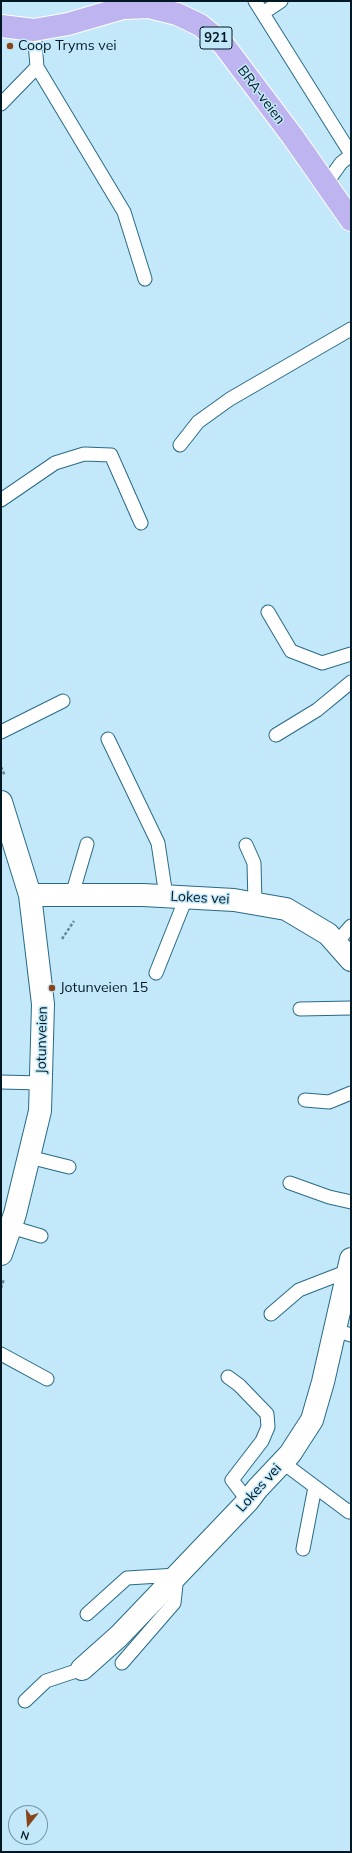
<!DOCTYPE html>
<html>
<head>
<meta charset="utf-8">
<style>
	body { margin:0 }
	#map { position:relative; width:352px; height:1853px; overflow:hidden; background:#c2e8fa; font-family:Mulish,sans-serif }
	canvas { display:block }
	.frame { position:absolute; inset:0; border:2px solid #001823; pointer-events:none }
	.north { position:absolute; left:8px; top:1805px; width:40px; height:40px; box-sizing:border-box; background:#c2e8fa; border:1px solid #7495a4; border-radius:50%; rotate:197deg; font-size:11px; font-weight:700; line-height:16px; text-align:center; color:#001823 }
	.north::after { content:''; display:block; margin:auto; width:14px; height:18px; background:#894419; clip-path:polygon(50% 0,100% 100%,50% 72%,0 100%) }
</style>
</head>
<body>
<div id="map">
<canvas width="352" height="1853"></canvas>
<div class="frame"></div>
<div class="north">N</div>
</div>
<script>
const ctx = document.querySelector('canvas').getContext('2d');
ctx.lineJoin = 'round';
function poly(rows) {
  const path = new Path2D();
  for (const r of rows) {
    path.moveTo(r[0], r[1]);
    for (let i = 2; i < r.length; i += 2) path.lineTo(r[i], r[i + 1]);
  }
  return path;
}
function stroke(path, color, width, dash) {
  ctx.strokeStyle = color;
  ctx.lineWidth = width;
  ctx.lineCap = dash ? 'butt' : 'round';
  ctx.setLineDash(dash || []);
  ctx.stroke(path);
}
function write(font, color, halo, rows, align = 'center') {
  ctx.font = font + ' Mulish,sans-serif';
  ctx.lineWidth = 3;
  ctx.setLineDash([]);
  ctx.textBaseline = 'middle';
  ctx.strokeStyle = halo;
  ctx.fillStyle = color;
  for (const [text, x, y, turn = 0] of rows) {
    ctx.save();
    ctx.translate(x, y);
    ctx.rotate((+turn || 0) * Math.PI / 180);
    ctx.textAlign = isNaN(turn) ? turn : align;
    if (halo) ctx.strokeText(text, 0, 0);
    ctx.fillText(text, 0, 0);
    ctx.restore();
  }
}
const path = poly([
	[1,767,5,776],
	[62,939,74,921],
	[1,1288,4,1279]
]);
const service = poly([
	[255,1,351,154],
	[263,13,281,1],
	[37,67,124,212,145,279],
	[1,104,37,67,34,30],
	[326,184,341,163,351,155],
	[180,445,198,422,230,399,351,329],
	[1,500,55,463,84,454,111,455,141,523],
	[268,612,291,651,322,663,351,654],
	[1,732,63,701],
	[276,735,317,710,351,682],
	[108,739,158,843,166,896],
	[246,845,254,863,255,904],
	[72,895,87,844],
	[336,943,351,926],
	[156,973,186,898],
	[300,1009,351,1008],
	[1,1082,41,1083],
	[305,1100,329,1102,351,1093],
	[29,1157,69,1167],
	[290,1183,329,1197,351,1202],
	[11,1227,41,1236],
	[271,1314,299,1290,348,1271],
	[335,1330,351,1335],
	[1,1354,47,1379],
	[228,1377,239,1385,267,1414,268,1427,262,1441,232,1480,248,1501],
	[282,1462,349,1512,351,1510],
	[303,1549,315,1487],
	[87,1614,127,1578,177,1575,174,1603,122,1663],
	[25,1701,46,1681,82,1669]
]);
const minor = poly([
	[1,802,30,895,43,1004,40,1111,15,1214,1,1254],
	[30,895,143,895,234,900,286,909,328,934,351,960],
	[82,1669,119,1636,248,1501,257,1489,290,1454,312,1420,323,1382,351,1259]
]);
const primary = poly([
	[1,26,34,30,68,24,123,8,149,7,177,14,200,25,223,44,293,137,351,220]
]);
const markers = [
	[10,46,4,"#894419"],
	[52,988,4,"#894419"]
];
const shields = [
	[216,38,32]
];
const shieldNames = [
	["921",216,38]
];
const poiNames = [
	["Coop Tryms vei",18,46],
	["Jotunveien 15",60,988]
];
const streetNames = [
	["BRA-veien",261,95,53],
	["Lokes vei",200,898,3],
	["Jotunveien",42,1040,-89],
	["Lokes vei",259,1488,-48]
];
stroke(service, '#286a85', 15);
stroke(minor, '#286a85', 24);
stroke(primary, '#fff', 24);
stroke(path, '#668694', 2.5, [3, 2]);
stroke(service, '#fff', 13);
stroke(minor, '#fff', 22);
stroke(primary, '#beb4f0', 22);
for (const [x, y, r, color] of markers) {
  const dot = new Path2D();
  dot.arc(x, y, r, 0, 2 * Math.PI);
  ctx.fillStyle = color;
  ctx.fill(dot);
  stroke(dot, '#c2e8fa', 1.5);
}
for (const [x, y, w] of shields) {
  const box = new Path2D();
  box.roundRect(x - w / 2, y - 11, w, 22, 3);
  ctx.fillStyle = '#c2e8fa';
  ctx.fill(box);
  stroke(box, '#001823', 1);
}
write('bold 13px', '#001823', null, shieldNames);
write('14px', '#001823', '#c2e8fa', poiNames, 'left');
write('14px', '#001823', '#c2e8fa', streetNames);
</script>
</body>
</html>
